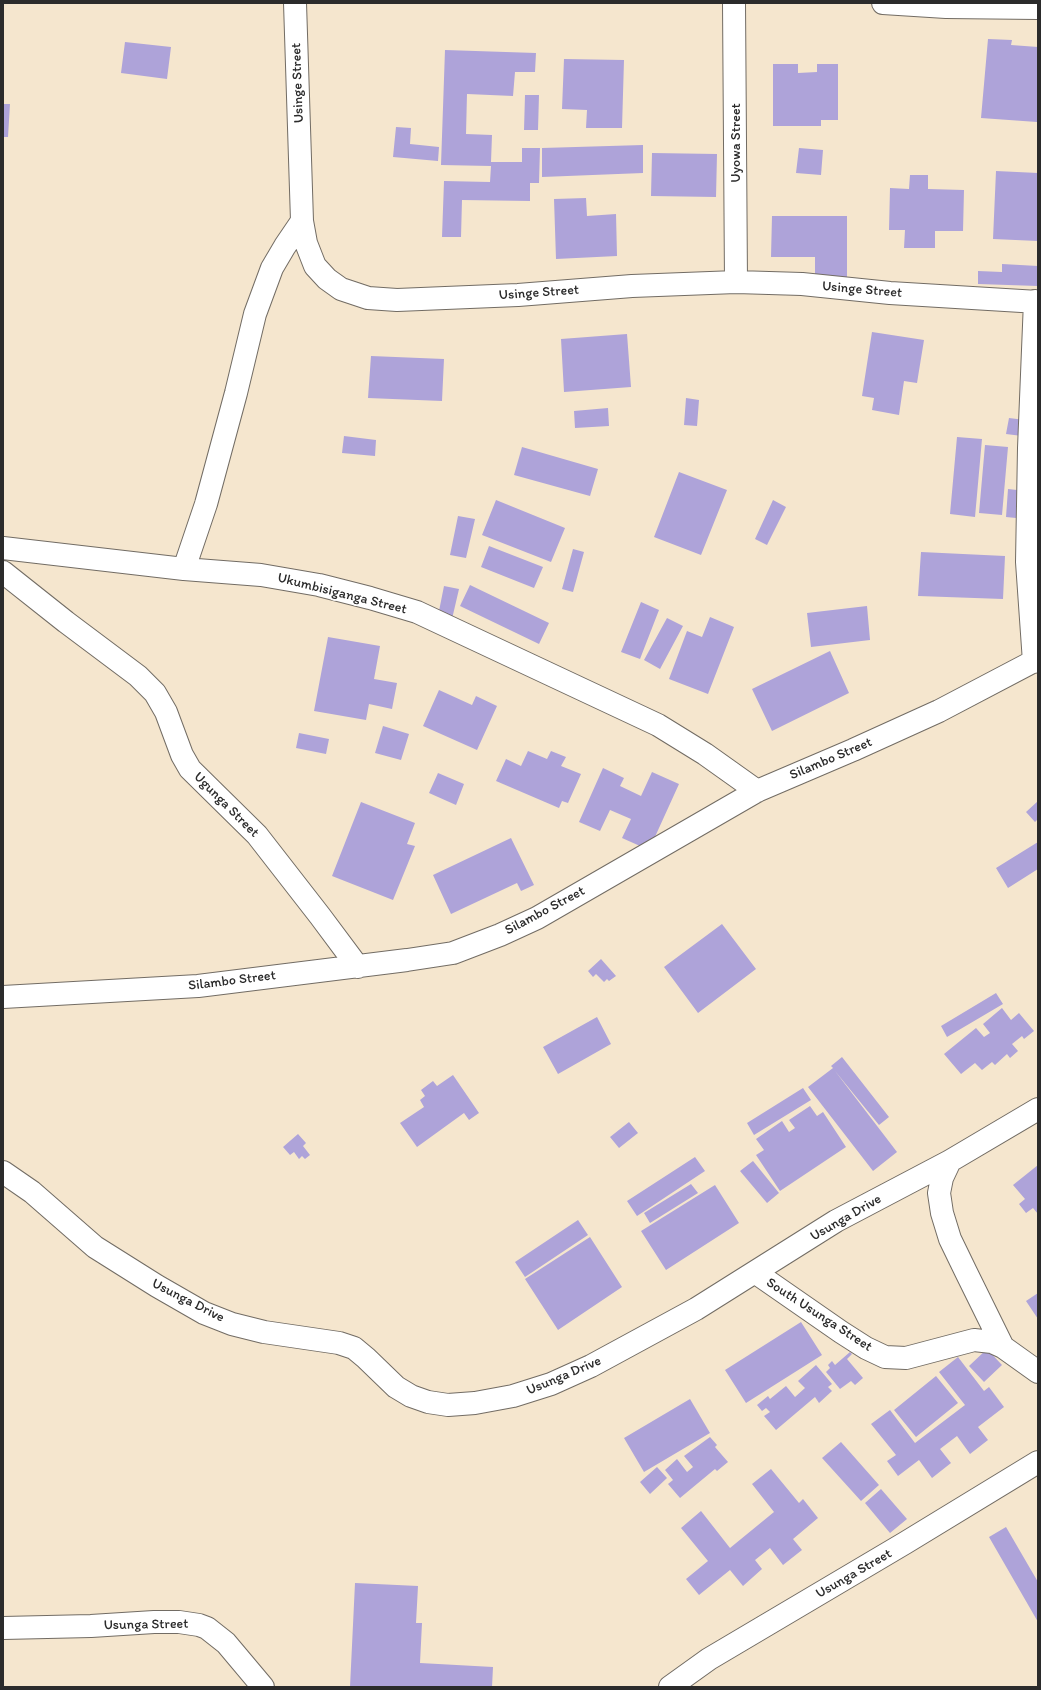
<!DOCTYPE html>
<html>
<head>
<meta charset="utf-8">
<style>
	body { margin:0 }
	#map { position:relative; width:1041px; height:1690px; overflow:hidden; background:#f5e6ce; font-family:Itim,sans-serif }
	canvas { display:block }
	.frame { position:absolute; inset:0; border:4px solid #2b2b2b; pointer-events:none }
</style>
</head>
<body>
<div id="map">
<canvas width="1041" height="1690"></canvas>
<div class="frame"></div>
</div>
<script>
const ctx = document.querySelector('canvas').getContext('2d');
ctx.lineJoin = 'round';
function fill(path, color) {
  ctx.fillStyle = color;
  ctx.fill(path, 'evenodd');
}
function poly(rows) {
  const path = new Path2D();
  for (const r of rows) {
    path.moveTo(r[0], r[1]);
    for (let i = 2; i < r.length; i += 2) path.lineTo(r[i], r[i + 1]);
  }
  return path;
}
function stroke(path, color, width, dash) {
  ctx.strokeStyle = color;
  ctx.lineWidth = width;
  ctx.lineCap = dash ? 'butt' : 'round';
  ctx.setLineDash(dash || []);
  ctx.stroke(path);
}
function write(font, color, halo, rows, align = 'center') {
  ctx.font = font + ' Itim,sans-serif';
  ctx.lineWidth = 3.5;
  ctx.setLineDash([]);
  ctx.textBaseline = 'middle';
  ctx.strokeStyle = halo;
  ctx.fillStyle = color;
  for (const [text, x, y, turn = 0] of rows) {
    ctx.save();
    ctx.translate(x, y);
    ctx.rotate((+turn || 0) * Math.PI / 180);
    ctx.textAlign = isNaN(turn) ? turn : align;
    if (halo) ctx.strokeText(text, 0, 0);
    ctx.fillText(text, 0, 0);
    ctx.restore();
  }
}
const building = poly([
	[988,39,1012,40,1011,45,1038,47,1037,122,981,118],
	[125,42,171,47,167,79,121,73],
	[445,50,536,53,535,72,515,72,513,96,467,94,466,134,492,135,491,162,522,162,522,148,540,148,539,183,530,183,530,201,462,200,461,237,442,237,444,181,490,182,491,166,441,165],
	[564,59,624,60,622,128,586,128,587,110,562,109],
	[773,64,798,64,798,73,817,72,817,64,838,64,838,120,821,120,821,126,773,126],
	[525,95,539,95,538,130,524,130],
	[3,104,10,104,8,137,3,137],
	[396,127,411,128,410,144,439,147,438,161,393,157],
	[643,145,643,173,542,177,542,148],
	[799,148,823,150,821,175,796,173],
	[652,153,717,154,716,197,651,196],
	[996,171,1038,173,1038,241,993,239],
	[910,175,928,175,928,189,964,190,963,231,935,231,935,248,904,248,905,230,889,230,890,188,909,189],
	[586,198,587,216,616,214,617,256,556,259,554,199],
	[772,216,847,216,847,278,815,278,815,257,771,257],
	[1002,264,1038,266,1038,286,978,284,978,271,1002,272],
	[872,332,924,340,917,383,904,381,899,415,872,410,874,398,862,396],
	[627,334,631,387,564,392,561,339],
	[371,356,444,359,442,401,368,398],
	[686,398,699,400,697,426,684,425],
	[608,408,609,426,575,428,574,411],
	[1009,418,1025,420,1022,436,1006,434],
	[344,436,376,440,375,456,342,453],
	[957,437,982,439,975,517,950,514],
	[985,445,1008,447,1002,515,979,513],
	[522,447,598,469,590,496,514,475],
	[679,472,727,490,701,555,654,537],
	[1008,489,1017,490,1016,518,1006,517],
	[496,500,565,528,551,562,482,535],
	[773,500,786,507,767,545,755,539],
	[458,516,475,519,466,558,450,555],
	[489,546,543,567,534,588,481,567],
	[573,549,584,552,573,592,562,589],
	[921,552,1005,556,1003,599,918,596],
	[470,585,549,623,539,644,460,606],
	[444,586,459,589,452,619,438,616],
	[641,602,659,610,640,659,621,652],
	[867,606,870,640,811,647,807,613],
	[710,617,734,627,708,694,669,679,687,631,702,637],
	[667,618,683,626,660,669,644,660],
	[328,637,380,646,374,679,397,683,392,709,369,704,366,720,314,711],
	[830,651,849,693,772,731,752,689],
	[439,690,472,705,476,696,497,706,477,750,423,726],
	[383,726,409,734,401,760,375,753],
	[299,733,329,739,326,754,296,748],
	[528,751,547,759,551,751,566,757,561,766,581,774,568,803,562,801,559,808,496,781,506,759,521,766],
	[603,768,624,778,620,786,641,796,652,772,679,784,649,850,622,838,631,819,610,810,600,831,579,822],
	[438,773,464,784,456,805,429,793],
	[1038,801,1038,819,1035,822,1026,812],
	[361,802,415,823,407,844,415,846,393,900,332,876],
	[511,838,534,885,521,891,517,883,451,914,433,875],
	[1038,842,1038,869,1008,888,996,868],
	[722,924,756,969,698,1013,664,967],
	[601,959,616,976,609,981,607,979,604,982,596,974,593,977,588,971],
	[996,993,1003,1004,947,1037,941,1026],
	[1002,1008,1011,1020,1019,1013,1034,1031,1024,1039,1022,1036,1012,1044,1018,1051,1010,1058,1007,1054,995,1065,992,1062,982,1070,975,1063,961,1074,944,1054,976,1028,984,1037,990,1033,983,1024],
	[597,1017,611,1044,558,1074,543,1047],
	[842,1057,889,1117,879,1125,835,1071,897,1152,873,1171,808,1087,833,1068,831,1066],
	[453,1075,479,1113,469,1120,464,1113,417,1147,400,1123,424,1107,420,1100,425,1096,421,1090,433,1081,437,1086],
	[803,1088,811,1100,754,1135,747,1123],
	[810,1106,817,1116,823,1112,846,1147,780,1191,756,1155,764,1150,756,1139,782,1121,789,1132,795,1128,789,1120],
	[629,1122,638,1133,619,1148,610,1137],
	[298,1134,306,1143,303,1146,310,1155,305,1159,302,1156,299,1159,294,1152,290,1155,283,1147],
	[695,1157,705,1171,637,1216,627,1201],
	[753,1161,779,1193,767,1203,740,1171],
	[1038,1165,1038,1214,1033,1208,1026,1213,1019,1204,1025,1199,1013,1185],
	[691,1184,698,1193,650,1223,644,1213],
	[715,1185,739,1223,666,1270,641,1231],
	[578,1220,588,1235,525,1277,515,1262],
	[590,1237,622,1287,558,1330,525,1279],
	[1038,1293,1038,1319,1026,1301],
	[801,1322,822,1355,746,1403,725,1370],
	[987,1349,1002,1365,984,1382,969,1366],
	[850,1352,852,1354,847,1359,863,1378,855,1385,851,1381,840,1389,826,1372,830,1368,828,1365,832,1361,835,1365],
	[958,1357,984,1391,989,1387,1004,1407,978,1427,988,1440,970,1454,957,1436,940,1449,951,1463,932,1478,919,1460,898,1476,887,1461,896,1455,871,1424,890,1410,915,1443,965,1405,939,1372],
	[816,1365,832,1384,828,1387,832,1391,819,1403,815,1397,776,1430,764,1416,770,1412,766,1408,762,1411,757,1405,768,1396,770,1399,786,1386,795,1397,805,1388,798,1381],
	[936,1376,958,1403,916,1437,894,1410],
	[690,1399,710,1433,644,1472,624,1438],
	[710,1437,717,1445,715,1447,728,1462,717,1471,715,1469,680,1498,668,1484,673,1480,665,1470,677,1459,687,1472,693,1467,684,1456],
	[841,1442,879,1485,861,1501,822,1458],
	[657,1467,667,1478,650,1494,640,1482],
	[771,1469,799,1503,803,1499,818,1518,793,1539,802,1550,783,1565,770,1548,755,1560,762,1569,743,1586,730,1570,699,1595,686,1579,708,1561,681,1528,701,1511,730,1548,774,1512,752,1484],
	[881,1489,907,1519,890,1533,865,1503],
	[1006,1527,1038,1582,1038,1622,989,1537],
	[355,1583,418,1586,416,1623,422,1623,420,1663,493,1667,492,1687,350,1687]
]);
const minor = poly([
	[295,3,302,221,306,243,315,266,327,279,341,289,368,298,397,300,518,295,632,286,736,282,802,284,890,293,1038,302],
	[734,3,736,282],
	[883,3,946,7,1038,8],
	[3,548,184,569,261,575,319,585,370,598,417,612,658,725,705,754,757,791],
	[184,569,206,504,236,393,255,314,272,268,285,246,302,221],
	[3,572,66,622,138,676,155,693,166,712,182,755,190,769,257,835,320,916,358,967],
	[1034,662,1027,562,1029,448,1035,301],
	[3,997,198,986,407,960,453,953,500,935,537,918,757,791,853,750,939,711,1038,659],
	[950,1161,942,1178,939,1193,942,1213,950,1239,966,1272,1003,1347],
	[3,1172,32,1192,95,1247,157,1286,204,1313,232,1324,264,1332,339,1343,354,1348,366,1358,396,1387,411,1396,428,1402,448,1405,475,1403,513,1396,551,1384,591,1366,696,1309,836,1221,950,1161,1038,1109],
	[756,1273,841,1332,866,1348,885,1357,906,1358,974,1340,992,1342,1003,1347,1038,1372],
	[3,1628,91,1626,154,1622,179,1622,199,1625,207,1628,226,1643,263,1687],
	[670,1687,709,1659,905,1543,1038,1462]
]);
const streetNames = [
	["Usinge Street",298,83,-92],
	["Uyowa Street",736,143,-90],
	["Usinge Street",862,290,5],
	["Usinge Street",539,293,-4],
	["Ukumbisiganga Street",342,594,14],
	["Silambo Street",831,759,-23],
	["Ugunga Street",226,805,45],
	["Silambo Street",545,911,-28],
	["Silambo Street",232,981,-7],
	["Usunga Drive",846,1218,-30],
	["Usunga Drive",188,1301,27],
	["South Usunga Street",819,1315,33],
	["Usunga Drive",564,1376,-23],
	["Usunga Street",854,1574,-30],
	["Usunga Street",146,1625,-1]
];
fill(building, '#aea3d9');
stroke(minor, '#726c64', 24);
stroke(minor, '#fff', 22);
write('14px', '#2b2b2b', '#fff', streetNames);
</script>
</body>
</html>
